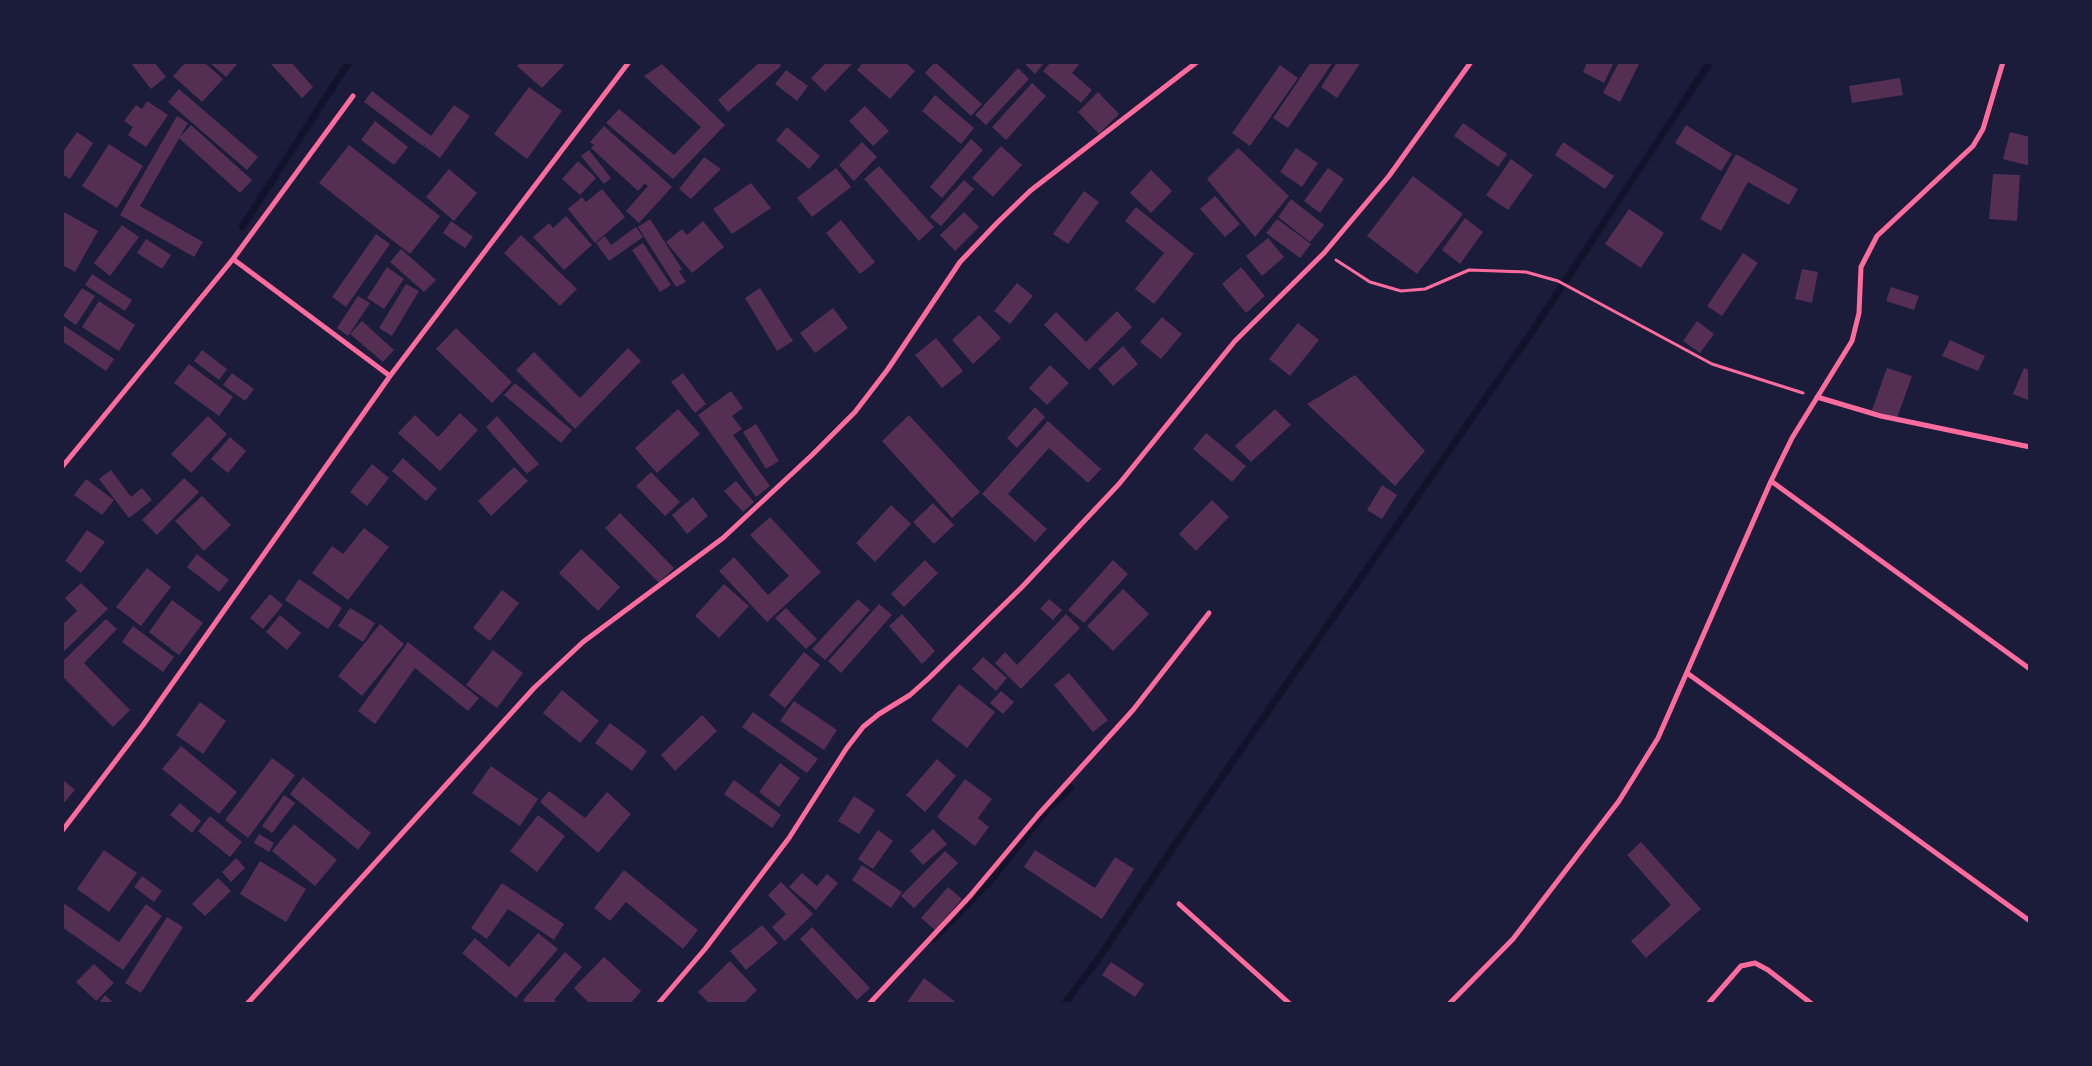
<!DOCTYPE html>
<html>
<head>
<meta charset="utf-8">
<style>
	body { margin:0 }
	#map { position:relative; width:2092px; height:1066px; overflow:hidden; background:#1b1b3a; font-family:Cabin,sans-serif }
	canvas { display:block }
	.frame { position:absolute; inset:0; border:64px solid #1b1b3a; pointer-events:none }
</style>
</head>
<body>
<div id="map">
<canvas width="2092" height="1066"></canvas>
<div class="frame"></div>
</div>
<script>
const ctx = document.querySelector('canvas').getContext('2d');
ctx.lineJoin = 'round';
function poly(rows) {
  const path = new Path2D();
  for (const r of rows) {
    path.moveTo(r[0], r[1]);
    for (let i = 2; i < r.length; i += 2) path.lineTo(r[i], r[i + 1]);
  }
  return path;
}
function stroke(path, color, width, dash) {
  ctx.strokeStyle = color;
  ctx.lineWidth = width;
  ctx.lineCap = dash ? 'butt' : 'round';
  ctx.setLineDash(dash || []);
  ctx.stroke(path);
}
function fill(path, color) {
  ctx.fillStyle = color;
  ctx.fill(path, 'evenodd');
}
const stream = poly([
	[242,227,349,62],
	[933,939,990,881,1049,807,1071,788],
	[1064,1004,1099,958,1174,846,1531,333,1710,62]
]);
const building = poly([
	[130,62,154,62,166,77,151,89],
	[186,62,204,62,223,79,202,102,173,76],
	[209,62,239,62,226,77],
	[269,62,291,62,313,87,302,98],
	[521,62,561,62,564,65,542,88,517,66],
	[760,62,779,62,781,66,728,112,718,100],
	[827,62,854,62,825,92,811,78],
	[863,62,905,62,915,71,890,99,857,70],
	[935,62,982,104,971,116,925,73],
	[1023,62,1045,62,1035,74],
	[1051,62,1081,62,1072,73,1092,90,1081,103,1043,71],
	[1311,62,1333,62,1288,128,1273,118],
	[1337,62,1361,62,1337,98,1321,87],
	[1587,62,1614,62,1604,83,1583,72],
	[1619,62,1640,62,1620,102,1603,93],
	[662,64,725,125,673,179,606,123,619,109,674,155,701,127,644,76],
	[1280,65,1298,78,1250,146,1232,133],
	[1018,68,1029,79,986,125,975,115],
	[786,70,808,86,797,101,775,84],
	[1900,78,1903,95,1852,103,1849,86],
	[1032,83,1046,96,1006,140,992,127],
	[529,87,562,111,527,159,494,134],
	[179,89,258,157,247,170,168,102],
	[372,91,431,136,454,105,470,116,440,158,424,146,427,141,423,146,364,102],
	[1098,92,1119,114,1099,134,1078,112],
	[935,95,974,128,961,144,922,111],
	[147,101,168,115,146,147,128,135,133,127,124,121,136,105,142,109],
	[865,106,889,131,873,146,849,121],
	[177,116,188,123,140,206,203,242,194,257,120,215],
	[375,121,408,147,394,165,361,140],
	[1463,123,1507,154,1498,167,1454,136],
	[191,125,252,180,240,193,179,138],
	[1686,125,1732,154,1721,171,1675,143],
	[604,126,672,187,639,223,626,211,648,186,645,183,638,191,591,148,594,145,590,142],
	[787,127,820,156,809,169,776,140],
	[77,132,93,143,70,179,62,174,62,153],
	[2010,132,2030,137,2030,166,2003,159],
	[971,139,983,150,942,198,930,187],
	[862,142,877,157,854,181,839,165],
	[1563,142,1614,176,1605,189,1555,155],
	[109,144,143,166,117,208,82,186],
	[349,145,440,216,410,254,319,183],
	[1001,146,1022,165,993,197,972,178],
	[1238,148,1289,196,1255,237,1207,179],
	[1296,148,1318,163,1302,187,1280,172],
	[589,150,611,178,604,184,581,156],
	[1736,154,1798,189,1789,205,1748,182,1721,231,1700,219],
	[704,157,721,169,691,199,679,189],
	[1511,159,1533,175,1508,210,1486,195],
	[578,161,596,178,580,195,562,179],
	[879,166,934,227,919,241,864,179],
	[836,168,851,187,812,217,797,198],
	[1328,168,1344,179,1320,213,1304,201],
	[449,169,477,193,454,221,426,197],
	[1151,170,1172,191,1151,213,1130,193],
	[1993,174,2020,175,2017,221,1989,219],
	[1413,176,1463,214,1417,274,1367,236],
	[964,180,974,189,941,226,930,217],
	[751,183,771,208,732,234,713,209],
	[602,189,625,217,595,243,568,209,582,197,586,202],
	[1084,191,1099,202,1068,244,1053,234],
	[1215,196,1240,224,1225,237,1200,209],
	[1291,199,1324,225,1310,242,1278,217],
	[1136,207,1194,254,1154,304,1135,289,1164,253,1125,221],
	[1629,209,1664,233,1641,268,1605,244],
	[62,211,98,231,75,272,62,265],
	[964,212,979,227,955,251,940,235],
	[566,216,592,245,564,270,533,237,549,223,553,228],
	[1465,218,1483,232,1460,264,1442,250],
	[650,219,682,269,679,271,686,282,676,287,638,227],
	[1277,219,1311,244,1300,258,1266,233],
	[841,220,875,262,860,274,826,233],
	[451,221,473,237,465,248,443,233],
	[703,221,724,247,692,273,666,242,682,229,687,235],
	[122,225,139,237,110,276,94,263],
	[636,227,643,237,609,261,596,243,605,236,611,245],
	[376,234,390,244,346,307,332,297],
	[521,235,577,289,560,306,504,253],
	[1268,238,1284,257,1262,276,1246,256],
	[146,239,171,255,162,269,137,253],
	[643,243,671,285,660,292,632,250],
	[401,249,436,280,424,292,390,262],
	[1743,253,1758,263,1722,316,1707,306],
	[387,267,404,279,384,309,367,298],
	[1241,267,1265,296,1246,313,1222,284],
	[1802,269,1818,272,1812,303,1795,299],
	[92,274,132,300,125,311,85,285],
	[1017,283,1033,296,1010,324,994,311],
	[406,284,419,291,392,336,379,328],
	[1891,287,1919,296,1914,310,1886,301],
	[82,288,95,296,76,325,63,316],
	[760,288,793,341,777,351,745,298],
	[358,296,370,303,348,336,337,328],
	[99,301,135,325,119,351,82,327],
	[833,308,848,328,815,353,800,333],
	[1117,311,1132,327,1089,370,1044,325,1056,312,1086,342],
	[979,315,1001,338,973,364,952,340],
	[1162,317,1182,334,1161,359,1140,342],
	[362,321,394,350,383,362,350,334],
	[1697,321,1714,334,1700,353,1683,341],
	[1298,323,1319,340,1290,376,1269,359],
	[62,324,114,359,106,371,62,341],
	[456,328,512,382,492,403,436,349],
	[936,338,963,371,942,388,915,355],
	[1950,340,1985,356,1978,371,1942,356],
	[1123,346,1138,364,1113,386,1098,369],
	[628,348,641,361,575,429,516,370,534,352,580,398],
	[202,350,227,369,219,380,194,361],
	[189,364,233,397,219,416,174,383],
	[1050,365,1069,383,1047,405,1029,388],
	[1887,368,1912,376,1897,418,1872,410],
	[2024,368,2030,370,2030,401,2013,394],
	[232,373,254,389,245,401,223,385],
	[683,373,706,404,695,413,671,382],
	[1355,375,1425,451,1395,486,1307,404],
	[515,383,572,430,561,443,504,395],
	[731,391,743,408,732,416,742,429,733,435,770,486,756,497,698,415],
	[1035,407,1045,417,1017,448,1007,438],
	[678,409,700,434,657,473,635,448],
	[1275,409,1291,425,1251,462,1235,446],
	[460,413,478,430,440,471,398,433,415,415,438,437],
	[909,415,980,492,952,518,882,441],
	[208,416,227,434,191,473,171,454],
	[497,416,539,464,527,474,486,427],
	[1048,421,1101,469,1088,483,1049,448,1008,494,1047,529,1035,542,982,494],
	[756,424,779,461,766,469,743,432],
	[1206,433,1246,466,1232,482,1193,449],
	[230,437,246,451,228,473,211,459],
	[403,458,437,489,426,501,392,471],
	[372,464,389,478,367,506,350,492],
	[514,467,528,481,491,516,478,501],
	[111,470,131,497,142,488,152,500,129,518,99,479],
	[651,472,680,502,665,516,636,486],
	[184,478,199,492,157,535,142,520],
	[86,479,114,500,102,515,74,495],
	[736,481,754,502,743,512,724,491],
	[1382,485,1397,495,1382,519,1367,510],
	[202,496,231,525,204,551,175,521],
	[693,497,708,516,687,534,672,515],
	[1212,500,1229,517,1196,551,1179,534],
	[933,503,954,525,934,544,913,522],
	[891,505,911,524,875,562,856,543],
	[620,513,674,568,659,583,605,528],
	[770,517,821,572,767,622,719,571,734,557,768,595,789,576,750,535],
	[364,528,389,547,348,600,312,573,332,546,343,554],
	[87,530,105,542,81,573,65,561],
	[581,549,620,587,598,611,559,573],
	[197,554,229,580,219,592,187,567],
	[925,560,938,573,904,607,891,594],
	[1113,560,1128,574,1084,623,1068,610],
	[147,568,171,587,141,626,116,607],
	[299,579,342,608,328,629,285,600],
	[81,583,108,609,62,653,62,625,77,611,65,598],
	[724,584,749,606,719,638,695,616],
	[1123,589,1149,614,1113,651,1087,626],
	[502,590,519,603,490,641,473,628],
	[270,594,283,605,263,629,250,618],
	[858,599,870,610,825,660,812,649],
	[1049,599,1062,610,1053,620,1040,609],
	[172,600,203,623,179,655,149,632],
	[879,604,892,615,841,673,828,661],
	[350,608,375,623,363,642,338,626],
	[786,608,817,639,806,649,775,618],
	[902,614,935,651,922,664,889,626],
	[1066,614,1080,628,1021,689,995,663,1005,652,1017,665],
	[280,615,301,633,287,650,266,632],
	[106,619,117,629,84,663,130,710,113,727,62,676,62,662],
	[380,624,404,644,362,696,338,676],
	[133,626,174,657,163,672,122,642],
	[408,642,479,698,468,711,415,668,375,724,358,711],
	[493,650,523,673,497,708,466,685],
	[804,652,820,665,785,708,769,695],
	[983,657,1007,678,996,691,972,669],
	[1069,673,1108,720,1093,732,1054,685],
	[959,684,995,712,967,748,931,720],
	[562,690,599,721,580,743,543,713],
	[1001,691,1014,702,1003,714,990,703],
	[794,701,837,730,824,750,780,721],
	[200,702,226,721,203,754,176,735],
	[753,712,818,759,807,773,742,727],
	[702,715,717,731,675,771,661,755],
	[610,723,647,751,632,771,595,743],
	[181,746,237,792,219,814,162,769],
	[272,758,295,775,248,838,225,820],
	[937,759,956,776,925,812,906,795],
	[780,763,800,778,779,807,759,792],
	[491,766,538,799,520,826,472,793],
	[303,777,371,833,358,850,290,794],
	[62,779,75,790,62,805],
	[965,779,992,799,978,818,989,827,975,846,937,817],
	[734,780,781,815,772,828,724,794],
	[549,791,585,818,607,792,631,814,598,853,540,802],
	[284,795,295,803,272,833,262,826],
	[854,796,875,810,859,834,838,821],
	[180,803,201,821,192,833,170,815],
	[538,815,565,836,537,872,510,851],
	[210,816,242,842,230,857,198,831],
	[294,824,337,860,315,886,272,851],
	[933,829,947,844,923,865,910,851],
	[878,830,893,841,873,869,858,859],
	[259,834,274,843,269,852,254,843],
	[1641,842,1701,909,1646,958,1631,941,1671,905,1627,855],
	[104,850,137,873,109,912,77,889],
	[1035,850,1095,888,1115,857,1134,869,1102,919,1024,867],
	[945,851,958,863,914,908,901,896],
	[236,858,245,868,231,882,222,872],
	[260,861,306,889,286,922,240,894],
	[862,865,902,892,891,908,852,880],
	[624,870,698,930,683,949,626,902,610,921,594,908],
	[802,873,817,886,827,874,838,883,816,910,789,887],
	[142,876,162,891,154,902,134,887],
	[218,878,231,891,205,916,192,904],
	[781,882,813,914,785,941,772,927,786,914,768,895],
	[502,883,564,924,554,940,508,909,487,939,471,928],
	[948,887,962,899,935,930,921,918],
	[62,902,119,942,146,904,162,916,123,970,62,927],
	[167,917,183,927,141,993,125,983],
	[762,925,778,943,746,970,730,951],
	[812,927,870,988,857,1000,800,939],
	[538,933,558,949,516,998,462,953,475,938,509,967],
	[565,952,582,967,554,1000,559,1004,526,1004,523,1000],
	[604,957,641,991,630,1004,590,1004,574,988],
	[730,961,757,990,743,1004,710,1004,698,992],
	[1111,962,1144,984,1135,997,1102,975],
	[94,964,114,983,96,1001,76,982],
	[924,978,958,1004,906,1004],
	[105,995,115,1004,98,1004]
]);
const path = poly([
	[1336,260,1370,282,1401,291,1425,289,1469,270,1526,272,1558,281,1712,364,1803,393]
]);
const minor = poly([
	[233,259,390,376],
	[1817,397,1881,416,2030,447],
	[62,467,233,259,353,96],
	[1771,481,2030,669],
	[1687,673,2030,921],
	[62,831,143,725,390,376,629,62],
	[1179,904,1290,1004],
	[247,1004,534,688,583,642,723,538,812,455,855,412,888,369,960,262,997,223,1030,191,1197,62],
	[658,1004,705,949,789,838,846,749,863,727,879,714,910,695,929,678,1022,587,1119,484,1235,341,1324,253,1389,176,1471,62],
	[869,1004,970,896,1038,815,1133,710,1209,613],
	[1449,1004,1513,939,1619,801,1658,738,1771,481,1792,438,1852,341,1859,313,1861,267,1877,236,1973,146,1983,129,2003,62],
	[1708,1004,1741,966,1755,963,1768,970,1812,1004]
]);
stroke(stream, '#12122b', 7);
fill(building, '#542f53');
stroke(path, '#ff6b9d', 3);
stroke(minor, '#ff6b9d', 5);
</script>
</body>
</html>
